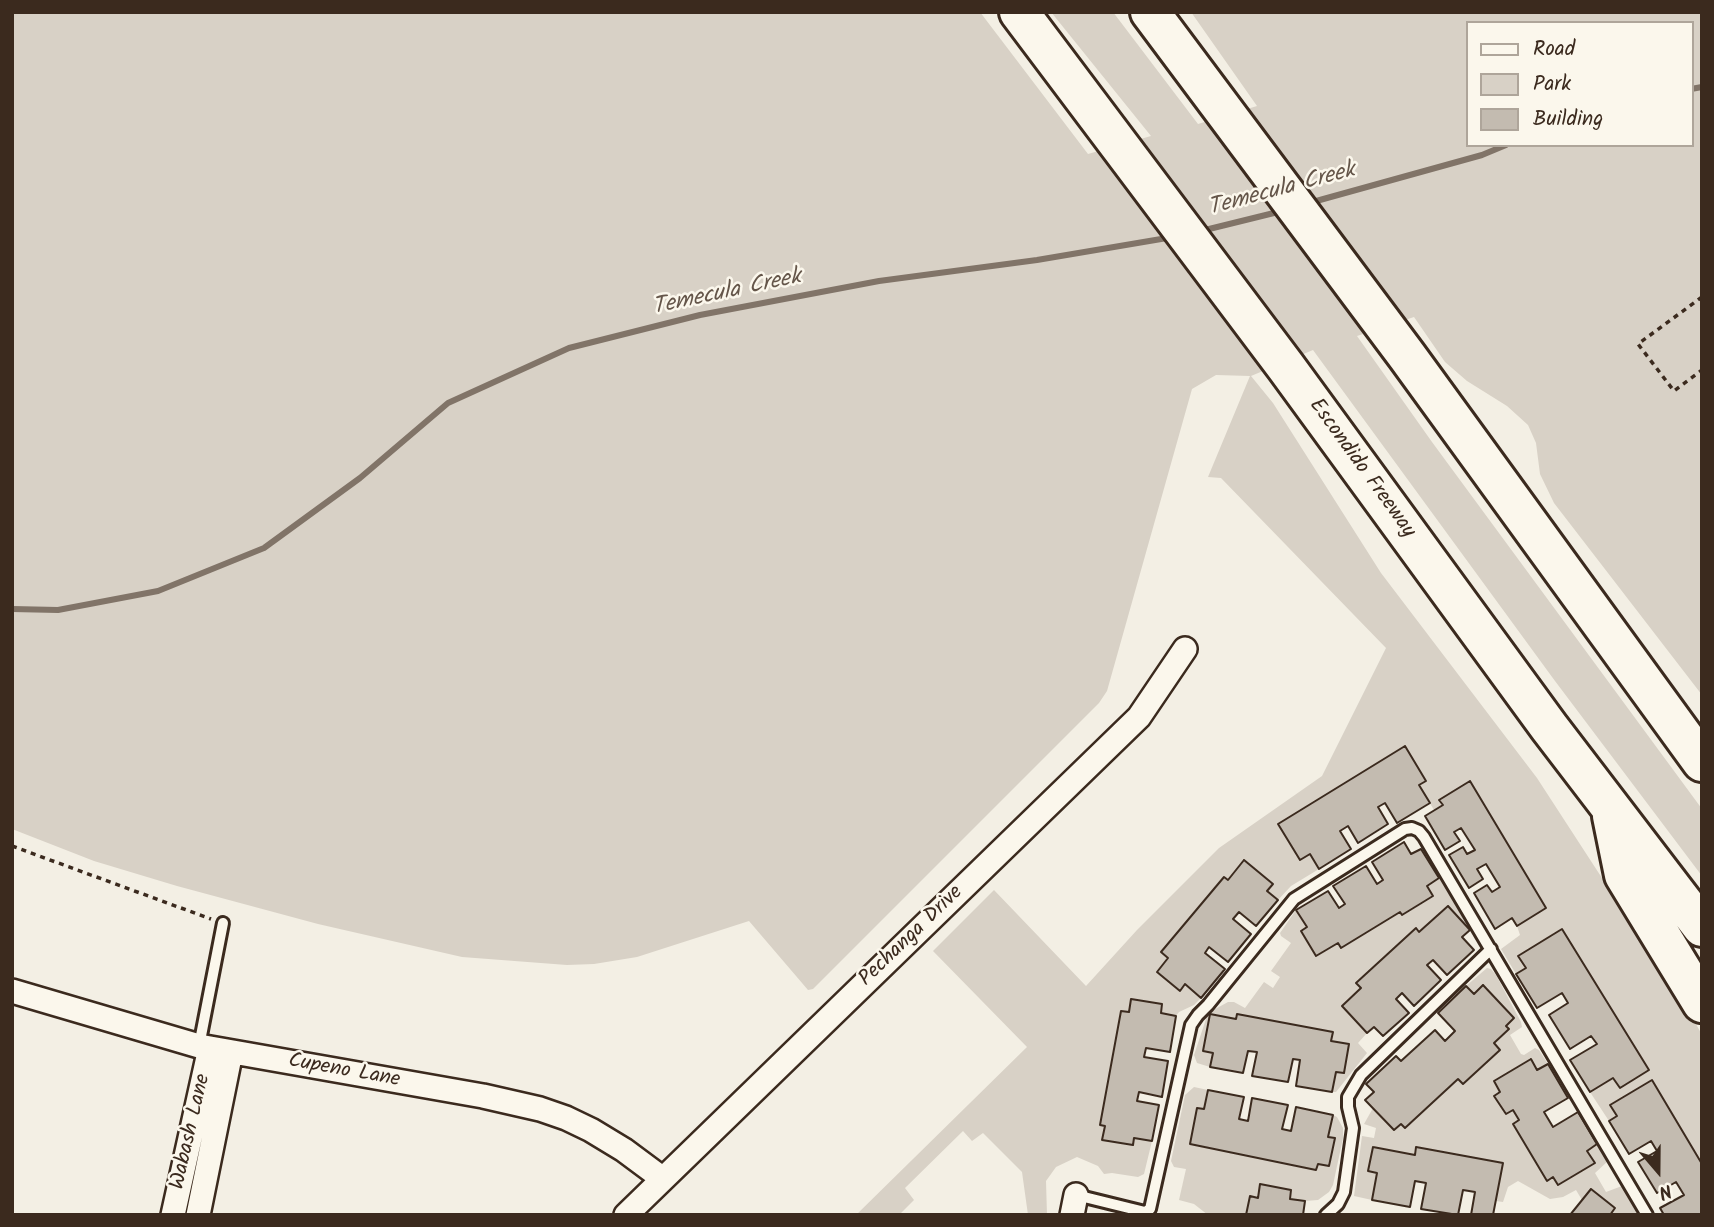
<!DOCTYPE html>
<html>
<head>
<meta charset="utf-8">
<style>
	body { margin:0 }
	#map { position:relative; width:1714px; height:1227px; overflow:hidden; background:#f3efe4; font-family:Kalam,sans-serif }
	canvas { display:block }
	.frame { position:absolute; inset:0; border:14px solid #3b2a1e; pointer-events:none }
	.legend { position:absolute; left:1466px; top:21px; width:228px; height:126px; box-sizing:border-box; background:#fbf7ec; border:2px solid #aea59a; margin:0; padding:9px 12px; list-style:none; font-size:21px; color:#3b2a1e }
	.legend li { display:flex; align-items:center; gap:14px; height:35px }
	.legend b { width:35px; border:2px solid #aea59a }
	.north { position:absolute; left:1623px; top:1136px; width:70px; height:70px; -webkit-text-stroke:5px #fbf7ec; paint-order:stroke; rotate:160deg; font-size:19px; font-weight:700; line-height:28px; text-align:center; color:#3b2a1e }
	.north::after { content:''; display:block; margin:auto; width:24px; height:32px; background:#3b2a1e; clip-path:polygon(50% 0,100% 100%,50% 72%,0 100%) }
</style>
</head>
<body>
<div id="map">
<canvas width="1714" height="1227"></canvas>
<div class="frame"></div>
<ul class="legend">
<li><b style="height:9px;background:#fbf7ec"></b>Road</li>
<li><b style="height:19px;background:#d8d1c6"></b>Park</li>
<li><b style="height:19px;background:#c3bbb0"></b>Building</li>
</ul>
<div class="north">N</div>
</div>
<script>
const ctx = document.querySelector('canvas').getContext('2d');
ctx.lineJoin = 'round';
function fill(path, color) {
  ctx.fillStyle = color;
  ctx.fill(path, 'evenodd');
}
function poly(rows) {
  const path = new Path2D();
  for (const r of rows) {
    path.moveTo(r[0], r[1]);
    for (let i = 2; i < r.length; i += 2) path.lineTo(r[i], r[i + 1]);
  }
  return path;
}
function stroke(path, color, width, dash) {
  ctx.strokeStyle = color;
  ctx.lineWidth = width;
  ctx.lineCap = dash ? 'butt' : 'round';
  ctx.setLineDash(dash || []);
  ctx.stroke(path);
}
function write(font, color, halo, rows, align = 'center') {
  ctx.font = font + ' Kalam,sans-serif';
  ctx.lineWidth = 5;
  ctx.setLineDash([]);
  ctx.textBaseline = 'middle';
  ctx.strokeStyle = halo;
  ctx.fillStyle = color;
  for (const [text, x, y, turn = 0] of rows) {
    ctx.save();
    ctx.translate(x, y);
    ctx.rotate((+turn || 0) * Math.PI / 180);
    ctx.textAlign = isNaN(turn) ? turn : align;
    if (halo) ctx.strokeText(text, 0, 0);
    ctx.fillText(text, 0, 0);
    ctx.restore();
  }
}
const green = poly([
	[12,12,980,12,1088,154,1151,136,1051,12,1113,12,1198,124,1257,106,1191,12,1702,12,1702,695,1554,503,1540,474,1536,443,1528,425,1507,406,1467,381,1445,362,1414,317,1357,336,1432,442,1702,809,1702,876,1555,681,1313,350,1251,376,1273,403,1381,573,1537,778,1691,1015,1702,1035,1702,1164,1652,1080,1611,1104,1617,1116,1609,1121,1590,1092,1613,1078,1620,1088,1648,1070,1562,930,1519,956,1526,968,1516,974,1501,949,1520,935,1517,926,1546,907,1470,782,1440,801,1443,805,1434,810,1419,785,1426,781,1404,746,1279,824,1310,854,1319,869,1291,886,1278,900,1267,891,1273,883,1244,860,1228,880,1223,877,1162,952,1168,958,1157,972,1180,990,1185,984,1201,998,1194,1005,1179,1012,1176,1016,1161,1013,1162,1004,1131,999,1129,1012,1121,1011,1100,1124,1105,1126,1102,1139,1133,1144,1134,1138,1152,1141,1144,1174,1138,1177,1112,1173,1104,1174,1098,1166,1077,1157,1056,1167,1046,1181,1047,1215,1028,1215,1022,1172,983,1133,972,1141,963,1131,905,1188,914,1200,899,1215,856,1215,1027,1047,933,951,994,890,1086,986,1137,930,1219,848,1322,776,1386,648,1221,478,1208,477,1250,376,1216,375,1192,389,1107,691,1099,703,813,989,808,990,749,921,637,957,594,964,567,965,462,957,318,924,177,886,94,861,12,829],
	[1467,23,1691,23,1691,145,1467,145],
	[1439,878,1470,930,1448,906,1419,932,1416,929,1357,983,1361,988,1342,1006,1367,1033,1358,1043,1367,1053,1336,1092,1332,1092,1336,1072,1344,1073,1349,1044,1331,1041,1333,1032,1237,1014,1213,1053,1210,1067,1197,1063,1194,1055,1208,1013,1228,1002,1234,1002,1245,1008,1264,982,1273,988,1280,977,1271,971,1291,943,1281,936,1280,933,1296,910,1307,927,1301,932,1317,956,1338,943,1342,948,1400,912,1403,915,1433,897,1427,886],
	[1487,968,1491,969,1496,975,1521,1022,1522,1027,1510,1035,1521,1054,1524,1055,1535,1048,1539,1050,1548,1064,1537,1070,1530,1059,1494,1081,1500,1092,1495,1096,1505,1114,1513,1110,1547,1180,1553,1177,1558,1185,1594,1163,1587,1151,1597,1144,1608,1161,1595,1173,1606,1192,1622,1186,1635,1206,1637,1215,1610,1215,1615,1208,1591,1189,1582,1200,1576,1190,1563,1197,1550,1199,1518,1181,1508,1187,1503,1202,1496,1201,1503,1163,1417,1147,1415,1155,1373,1147,1368,1171,1377,1173,1372,1200,1354,1196,1362,1136,1374,1138,1376,1128,1364,1124,1373,1108,1394,1130,1401,1124,1406,1128,1458,1079,1463,1084,1500,1050,1494,1043,1509,1029,1506,1026,1514,1017,1484,985,1474,994,1466,986],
	[1194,1087,1208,1090,1204,1109,1197,1108,1190,1144,1316,1170,1318,1164,1330,1166,1335,1138,1328,1137,1333,1115,1337,1117,1343,1128,1343,1138,1333,1185,1329,1192,1318,1200,1305,1201,1290,1199,1291,1190,1260,1184,1258,1198,1250,1196,1246,1215,1208,1215,1194,1204,1179,1200,1186,1169,1174,1167,1171,1161,1185,1095]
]);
const stream = poly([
	[1691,89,1702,87],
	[1309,203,1482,155,1506,145],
	[1201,231,1282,211],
	[12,609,58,610,158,591,264,548,360,478,448,403,569,348,700,315,879,281,1037,260,1173,237]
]);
const building = poly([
	[1405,746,1426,781,1419,785,1430,803,1397,823,1385,803,1378,807,1388,824,1358,843,1348,826,1340,831,1351,849,1319,869,1310,854,1300,860,1278,824,1405,746],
	[1470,781,1546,908,1517,926,1512,918,1495,929,1474,893,1487,885,1492,892,1500,887,1486,864,1477,869,1483,879,1469,888,1449,855,1463,847,1467,854,1475,850,1461,828,1454,832,1460,841,1445,850,1425,816,1443,805,1439,800,1470,781],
	[1404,842,1411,854,1421,849,1439,878,1427,886,1433,896,1402,915,1400,912,1341,948,1338,943,1316,956,1301,931,1307,927,1296,910,1328,891,1339,908,1345,904,1333,886,1366,866,1377,884,1383,880,1372,862,1404,842],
	[1244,860,1273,884,1267,891,1278,900,1256,926,1239,912,1233,919,1251,934,1228,962,1209,947,1205,953,1225,969,1201,998,1185,984,1180,991,1157,972,1168,958,1161,952,1224,877,1228,880,1244,860],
	[1448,906,1470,930,1462,937,1474,950,1447,975,1433,960,1427,965,1441,980,1414,1006,1402,993,1396,999,1409,1013,1383,1036,1374,1027,1367,1033,1342,1006,1361,988,1356,983,1416,928,1419,932,1448,906],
	[1562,929,1649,1070,1620,1088,1613,1078,1590,1092,1570,1060,1597,1044,1591,1036,1570,1049,1549,1015,1568,1003,1562,993,1537,1008,1516,974,1526,968,1518,956,1562,929],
	[1483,985,1514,1018,1506,1026,1509,1029,1494,1043,1500,1050,1463,1084,1458,1079,1405,1128,1401,1124,1394,1130,1365,1100,1374,1092,1366,1084,1396,1056,1401,1061,1435,1030,1445,1041,1455,1031,1438,1013,1466,986,1474,994,1483,985],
	[1131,999,1162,1004,1161,1013,1176,1016,1170,1052,1146,1048,1144,1057,1168,1061,1162,1097,1139,1092,1137,1101,1159,1105,1152,1141,1134,1138,1133,1145,1102,1140,1105,1126,1100,1125,1121,1011,1129,1012,1131,999],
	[1210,1014,1236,1019,1237,1014,1333,1032,1331,1041,1349,1044,1344,1073,1336,1072,1332,1092,1296,1086,1300,1060,1293,1059,1288,1082,1252,1076,1257,1052,1248,1051,1243,1073,1210,1067,1213,1053,1203,1051,1210,1014],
	[1531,1059,1537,1070,1548,1064,1568,1098,1544,1112,1553,1127,1578,1112,1597,1144,1587,1151,1595,1163,1558,1185,1553,1177,1547,1181,1513,1124,1519,1120,1513,1110,1506,1114,1494,1096,1500,1092,1494,1081,1531,1059],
	[1652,1080,1702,1164,1702,1215,1664,1215,1660,1208,1684,1195,1676,1182,1657,1193,1638,1162,1657,1151,1651,1141,1629,1154,1609,1121,1617,1116,1610,1105,1652,1080],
	[1208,1090,1244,1097,1239,1119,1248,1121,1252,1098,1288,1105,1282,1129,1291,1131,1296,1107,1333,1115,1328,1137,1335,1138,1329,1166,1318,1164,1316,1170,1190,1144,1197,1108,1204,1109,1208,1090],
	[1373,1147,1415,1155,1416,1147,1503,1163,1493,1215,1471,1215,1475,1192,1463,1190,1458,1215,1421,1209,1426,1183,1415,1181,1410,1207,1372,1200,1377,1173,1368,1171,1373,1147],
	[1260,1184,1291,1190,1290,1199,1305,1201,1303,1215,1246,1215,1250,1196,1258,1198,1260,1184],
	[1591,1189,1615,1208,1610,1215,1570,1215,1591,1189]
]);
const path = poly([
	[1702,297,1638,344,1674,391,1702,370],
	[12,846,211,919]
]);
const service = poly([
	[199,1046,223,923],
	[1076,1195,1145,1212,1150,1209,1191,1025,1198,1015,1208,1005,1294,899,1405,829,1412,828,1419,831,1424,837,1647,1215],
	[1326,1215,1338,1204,1344,1192,1353,1128,1348,1107,1348,1097,1361,1075,1491,949]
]);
const minor = poly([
	[12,991,199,1046,483,1096,540,1109,566,1118,591,1130,624,1150,663,1179],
	[173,1215,210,1048],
	[198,1215,231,1052],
	[626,1215,1139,717,1185,649],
	[1072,1215,1076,1195]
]);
const motorway = poly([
	[1019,12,1286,367,1549,727,1702,927],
	[1150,12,1407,356,1702,762],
	[1612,816,1624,875,1702,1003]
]);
const streetNames = [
	["Escondido Freeway",1361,469,54],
	["Pechanga Drive",912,937,-44],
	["Cupeno Lane",344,1072,10],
	["Wabash Lane",192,1132,-77]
];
const waterNames = [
	["Temecula Creek",1282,191,-15],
	["Temecula Creek",727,294,-12]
];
fill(green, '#d8d1c6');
stroke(stream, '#817468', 6);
fill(building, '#c3bbb0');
stroke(building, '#3b2a1e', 2);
stroke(service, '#3b2a1e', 16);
stroke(minor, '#3b2a1e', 28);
stroke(motorway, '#3b2a1e', 44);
stroke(path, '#3b2a1e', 3.5, [5, 5]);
stroke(service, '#fbf7ec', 10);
stroke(minor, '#fbf7ec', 23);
stroke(motorway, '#fbf7ec', 38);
write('21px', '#3b2a1e', '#fbf7ec', streetNames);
write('italic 23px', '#645549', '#fbf7ec', waterNames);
</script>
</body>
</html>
